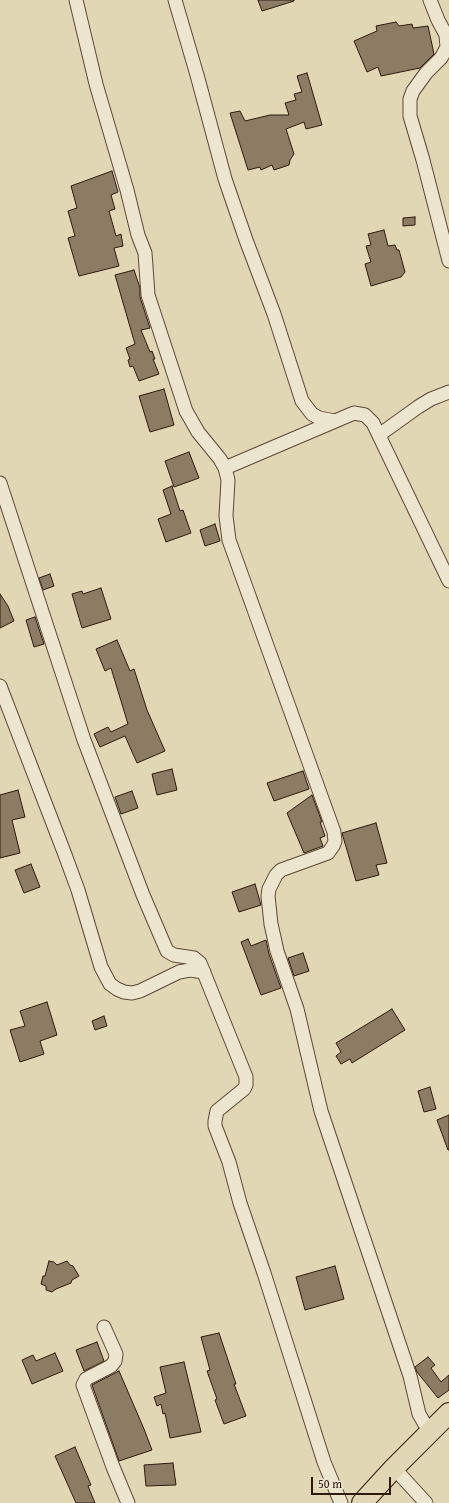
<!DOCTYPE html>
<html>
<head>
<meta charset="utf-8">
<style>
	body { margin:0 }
	#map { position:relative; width:449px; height:1503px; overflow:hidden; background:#e1d7b5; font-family:"Gentium Book Plus",serif }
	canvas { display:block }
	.scale { position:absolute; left:311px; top:1477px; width:80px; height:18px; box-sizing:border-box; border:2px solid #2f190c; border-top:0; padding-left:5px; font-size:12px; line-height:14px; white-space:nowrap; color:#2f190c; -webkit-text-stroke:3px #ece5cf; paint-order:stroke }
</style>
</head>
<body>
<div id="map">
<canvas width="449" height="1503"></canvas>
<div class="scale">50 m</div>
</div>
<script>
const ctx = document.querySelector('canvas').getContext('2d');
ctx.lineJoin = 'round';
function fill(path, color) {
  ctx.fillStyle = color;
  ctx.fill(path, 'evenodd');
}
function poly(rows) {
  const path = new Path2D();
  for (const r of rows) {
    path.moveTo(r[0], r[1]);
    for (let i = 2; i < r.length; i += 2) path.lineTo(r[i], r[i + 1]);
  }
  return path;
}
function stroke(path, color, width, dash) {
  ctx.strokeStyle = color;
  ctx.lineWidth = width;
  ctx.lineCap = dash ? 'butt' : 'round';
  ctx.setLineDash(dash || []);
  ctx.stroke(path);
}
const building = poly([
	[258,0,294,0,294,1,262,11,258,0],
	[396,22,399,26,412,24,413,28,428,26,434,54,420,68,381,76,378,67,367,72,354,41,377,31,376,26,396,22],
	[307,73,322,125,306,129,304,122,286,129,294,154,290,160,289,165,274,170,272,165,261,170,260,167,248,170,230,113,240,111,245,121,270,115,289,115,285,103,296,100,294,94,302,92,297,76,307,73],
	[112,171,118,192,111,195,115,209,109,211,116,236,121,234,123,246,114,248,119,266,79,276,68,238,75,236,68,211,77,208,71,186,112,171],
	[415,217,415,225,403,226,403,218,415,217],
	[384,230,388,246,395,245,397,250,399,250,405,272,401,277,371,286,365,264,371,262,366,246,371,245,368,234,384,230],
	[134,270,140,288,140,297,150,328,141,330,150,352,152,351,155,359,153,359,159,374,139,381,133,366,130,367,128,360,130,359,126,348,135,344,115,275,134,270],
	[164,389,174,425,150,432,139,396,164,389],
	[189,452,199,478,174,487,165,461,189,452],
	[172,486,180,511,183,510,191,533,166,542,158,519,171,514,163,490,172,486],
	[215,524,220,541,205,546,200,530,215,524],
	[50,574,54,586,43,590,39,578,50,574],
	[101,588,111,619,82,628,72,594,82,591,83,594,101,588],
	[0,594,8,606,14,621,0,628,0,594],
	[35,617,44,644,34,647,26,620,35,617],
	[117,640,130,671,134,669,147,710,165,751,137,763,125,736,100,747,94,734,108,727,111,732,128,724,111,668,105,671,96,649,117,640],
	[172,769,177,790,157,795,152,774,172,769],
	[303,771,309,789,274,801,267,783,303,771],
	[18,790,25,817,12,820,20,853,0,858,0,795,18,790],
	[132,791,138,808,121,814,115,797,132,791],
	[312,795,322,822,320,822,325,836,320,838,323,846,304,853,287,813,312,795],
	[376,823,387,863,376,865,379,875,356,881,342,833,376,823],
	[31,864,40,887,24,893,15,870,31,864],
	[255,884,261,905,239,912,232,892,255,884],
	[248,939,251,946,266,940,269,954,281,988,261,995,241,942,248,939],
	[303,953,309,971,294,976,288,958,303,953],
	[47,1002,57,1035,40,1041,44,1054,20,1062,10,1030,25,1026,20,1011,47,1002],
	[392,1009,405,1030,352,1063,350,1059,341,1064,336,1056,341,1052,336,1043,392,1009],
	[104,1016,107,1026,95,1030,92,1021,104,1016],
	[430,1087,436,1109,424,1112,418,1091,430,1087],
	[449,1115,449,1150,448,1150,437,1120,449,1115],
	[49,1261,54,1262,57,1265,67,1261,70,1265,73,1266,79,1276,72,1280,71,1283,56,1289,52,1292,46,1290,46,1286,41,1284,43,1276,45,1276,49,1261],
	[335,1266,344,1299,305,1310,296,1277,335,1266],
	[219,1333,236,1384,234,1384,246,1416,224,1424,215,1400,217,1399,207,1371,210,1370,201,1337,219,1333],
	[97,1342,104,1361,84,1371,76,1350,97,1342],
	[55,1353,63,1371,32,1384,22,1360,33,1355,36,1361,55,1353],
	[428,1357,435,1365,431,1368,441,1382,449,1375,449,1390,438,1398,417,1372,415,1367,428,1357],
	[184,1362,201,1432,170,1438,165,1413,163,1414,161,1404,157,1406,154,1397,166,1393,160,1367,184,1362],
	[119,1371,144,1429,152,1450,119,1461,92,1385,119,1371],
	[75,1447,91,1485,88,1486,95,1503,76,1503,55,1456,75,1447],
	[173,1463,176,1485,146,1486,144,1465,173,1463]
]);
const street = poly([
	[76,0,96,84,127,190,138,235,145,253,148,295,186,411,198,432,220,459,225,468,228,480,226,516,229,540,334,832,335,841,333,846,328,853,281,870,276,875,269,889,268,896,271,924,277,951,297,1009,321,1111,410,1376,419,1414,430,1433],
	[175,0,197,75,225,179,246,240,274,314,302,401,312,414,319,418,335,421],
	[430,0,438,20,446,35,447,47,441,58,426,73,413,91,410,99,410,116,423,160,449,261],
	[379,435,418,407,431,399,449,392],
	[225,468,354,413,365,415,373,423,449,581],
	[0,483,84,740,143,895,167,951,174,955,194,958,200,963,246,1077,246,1085,244,1089,217,1111,215,1121,215,1126,229,1162,240,1203,264,1273,324,1462,341,1503],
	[0,686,64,852,78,890,101,967,110,984,117,989,124,992,132,993,140,991,179,972,190,970,204,972],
	[104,1327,116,1354,115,1361,111,1366,86,1379,83,1385,113,1467,128,1503],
	[394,1468,426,1503]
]);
const primary = poly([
	[362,1503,394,1468,449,1413]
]);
fill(building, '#8c7c64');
stroke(building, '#2f190c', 1);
stroke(street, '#5c4836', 15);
stroke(primary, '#2f190c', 22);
stroke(street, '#ece5cf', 13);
stroke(primary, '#e1d7b5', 20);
</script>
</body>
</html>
